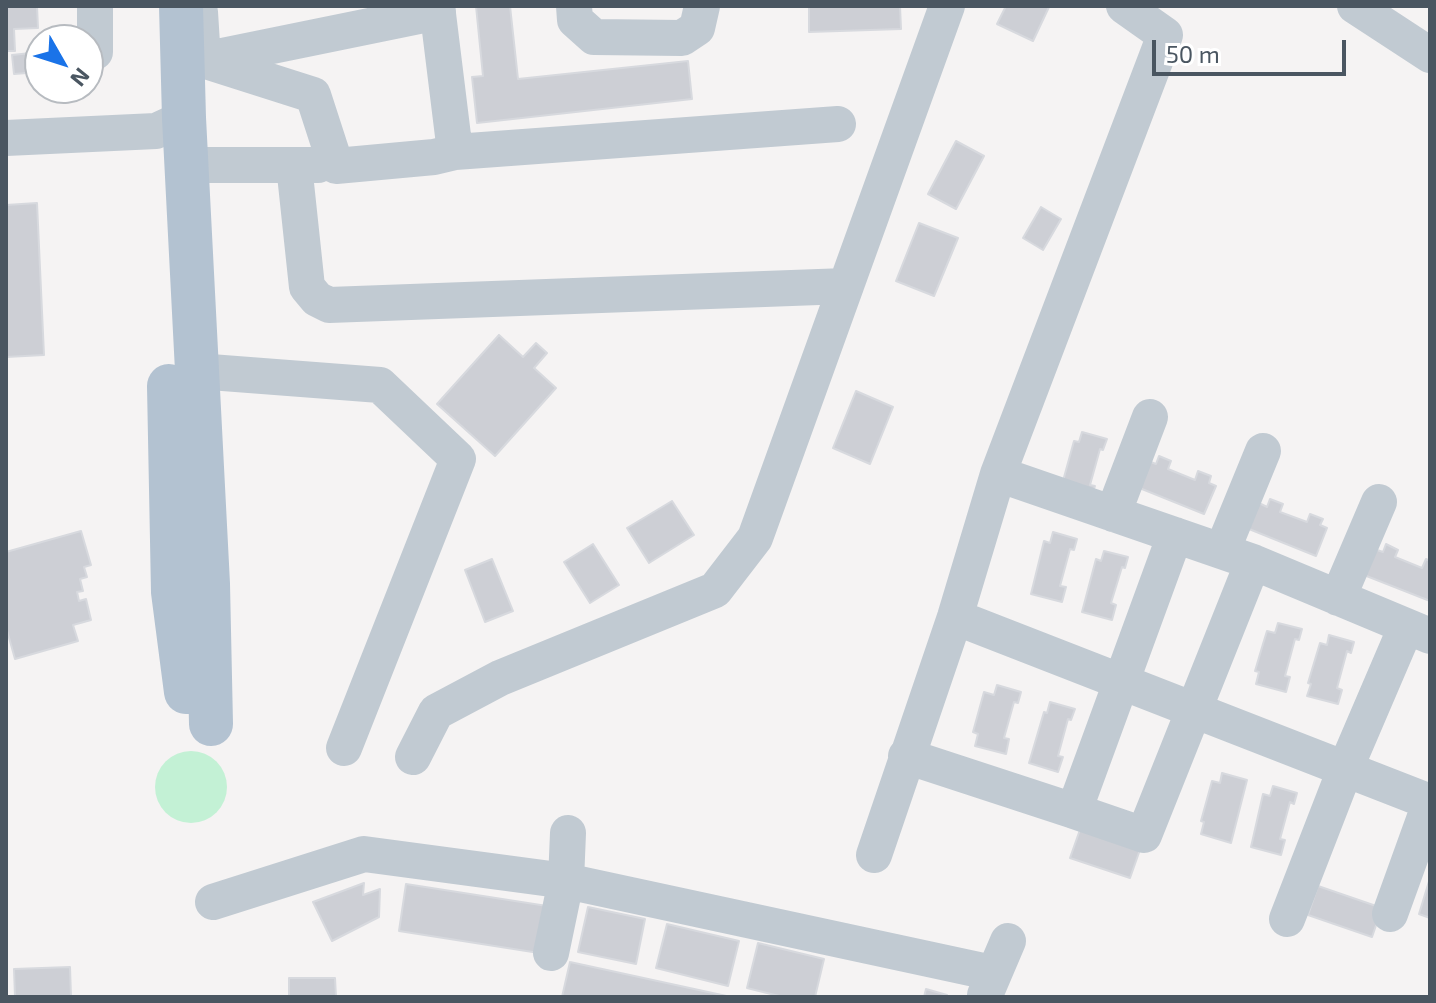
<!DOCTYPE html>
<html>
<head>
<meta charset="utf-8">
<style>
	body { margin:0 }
	#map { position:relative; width:1436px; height:1003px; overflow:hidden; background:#f5f3f3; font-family:"Exo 2",sans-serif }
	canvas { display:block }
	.frame { position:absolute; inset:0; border:8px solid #4a5661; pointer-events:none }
	.north { position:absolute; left:24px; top:24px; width:80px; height:80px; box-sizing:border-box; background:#fff; border:2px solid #b7bbc0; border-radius:50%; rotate:129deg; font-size:22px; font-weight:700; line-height:32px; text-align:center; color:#4a5661 }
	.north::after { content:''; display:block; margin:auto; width:28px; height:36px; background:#1a73e8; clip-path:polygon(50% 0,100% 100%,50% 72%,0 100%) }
	.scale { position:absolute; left:1152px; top:40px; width:194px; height:36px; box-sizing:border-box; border:4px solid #4a5661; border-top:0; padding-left:10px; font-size:24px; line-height:28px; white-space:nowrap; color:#4a5661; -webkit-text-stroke:6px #fff; paint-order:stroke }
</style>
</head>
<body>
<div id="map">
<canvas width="1436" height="1003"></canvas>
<div class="frame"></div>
<div class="north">N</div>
<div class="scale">50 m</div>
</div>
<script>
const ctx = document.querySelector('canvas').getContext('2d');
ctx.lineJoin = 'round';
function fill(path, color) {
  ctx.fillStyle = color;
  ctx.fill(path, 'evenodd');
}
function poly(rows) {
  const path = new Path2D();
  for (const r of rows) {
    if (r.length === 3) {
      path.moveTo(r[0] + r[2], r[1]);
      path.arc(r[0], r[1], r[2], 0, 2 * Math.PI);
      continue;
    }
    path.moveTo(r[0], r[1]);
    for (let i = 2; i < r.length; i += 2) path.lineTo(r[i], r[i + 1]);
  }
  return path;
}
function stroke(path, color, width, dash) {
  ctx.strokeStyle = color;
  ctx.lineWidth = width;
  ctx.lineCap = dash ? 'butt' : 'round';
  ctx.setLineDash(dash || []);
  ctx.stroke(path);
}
const green = poly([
	[191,787,36]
]);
const building = poly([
	[6,6,37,6,38,28,14,29,15,51,6,51,6,6],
	[476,6,510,6,518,79,688,61,692,99,477,123,472,77,483,76,476,6],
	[809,6,900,6,901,29,809,32,809,6],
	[1006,6,1049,7,1033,41,997,24,1006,6],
	[40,52,40,72,14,74,12,55,40,52],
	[956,141,984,156,956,209,928,194,956,141],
	[37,203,44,355,6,357,6,205,37,203],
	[1041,207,1061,219,1043,250,1023,238,1041,207],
	[919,223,958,238,934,296,896,281,919,223],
	[499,335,523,357,536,343,547,353,534,368,556,388,495,456,437,404,499,335],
	[856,391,893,407,870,464,833,448,856,391],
	[1082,432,1107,439,1103,450,1100,449,1090,485,1095,486,1090,501,1063,481,1074,441,1079,442,1082,432],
	[1159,456,1171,461,1168,469,1195,480,1198,471,1211,476,1209,483,1216,486,1204,514,1137,487,1148,461,1156,464,1159,456],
	[1270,499,1283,504,1280,512,1307,522,1310,514,1323,519,1320,525,1327,528,1316,556,1249,529,1259,503,1267,507,1270,499],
	[672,501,694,535,649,563,627,528,672,501],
	[81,531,91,565,84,567,87,577,80,579,83,591,77,592,79,601,86,599,91,620,73,625,78,641,15,659,6,627,6,552,81,531],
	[1053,532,1077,539,1074,550,1070,549,1060,586,1066,587,1062,602,1031,594,1044,541,1050,543,1053,532],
	[593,544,619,585,590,603,564,562,593,544],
	[1386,544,1398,550,1395,557,1422,568,1426,559,1430,561,1430,601,1364,575,1374,549,1383,552,1386,544],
	[1104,551,1128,557,1125,568,1122,567,1111,603,1116,605,1112,620,1082,612,1096,559,1101,561,1104,551],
	[492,559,513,611,485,622,465,570,492,559],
	[1278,623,1302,629,1299,640,1295,639,1285,676,1290,677,1286,692,1256,684,1259,672,1255,671,1263,644,1267,631,1275,633,1278,623],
	[1329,635,1354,642,1351,653,1347,651,1337,688,1342,690,1338,704,1307,696,1311,684,1308,683,1320,643,1327,645,1329,635],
	[997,685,1021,692,1018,703,1014,702,1004,738,1009,739,1006,754,975,746,978,734,973,732,984,692,994,695,997,685],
	[1050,702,1075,709,1071,720,1068,719,1058,756,1063,757,1058,772,1029,763,1044,712,1047,713,1050,702],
	[1222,773,1247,780,1231,843,1201,834,1204,822,1201,821,1212,781,1220,783,1222,773],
	[1273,786,1297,793,1294,804,1290,802,1280,839,1285,840,1281,855,1251,847,1263,794,1270,796,1273,786],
	[1082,824,1142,844,1130,878,1070,858,1082,824],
	[1430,878,1430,918,1419,914,1430,878],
	[364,883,363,895,380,889,379,917,332,941,313,902,364,883],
	[406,884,547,906,539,953,399,931,406,884],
	[1318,886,1382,908,1372,937,1308,915,1318,886],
	[588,907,645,919,636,964,578,952,588,907],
	[667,924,739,941,728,986,656,968,667,924],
	[758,943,824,959,815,997,783,997,747,988,758,943],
	[570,962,731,997,562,997,570,962],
	[70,967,71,997,15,997,14,969,70,967],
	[289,978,335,978,336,997,289,997,289,978],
	[926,989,947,995,947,997,924,997,926,989]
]);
const minor = poly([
	[95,6,95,52],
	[574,6,575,20,594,37,682,38,697,28,702,6],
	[1355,6,1430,55],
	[200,12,203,60,313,95,336,166,434,157,455,152,437,6],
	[208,59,438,12],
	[6,138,156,131,184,118],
	[455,152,838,124],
	[186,165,318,165],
	[294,165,307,287,317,299,329,305,846,286],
	[197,371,380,385,458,459,344,748],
	[998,474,1253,562,1430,636],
	[1113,514,1150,417],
	[1175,535,1074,811,1144,835,1253,562],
	[1222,551,1263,451],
	[1338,598,1379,502],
	[955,617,1430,802],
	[906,756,1074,811],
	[413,757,436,712,500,678,715,590,755,538,947,6],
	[874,855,955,617,998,474,1165,35,1124,6],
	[213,902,364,854,566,881,993,973],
	[1390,914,1430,803],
	[1287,919,1346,767,1406,627],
	[551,953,566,881,568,833],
	[985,995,1008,941]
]);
const major = poly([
	[181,6,184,118,208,584,211,724],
	[169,386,173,592,186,692]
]);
fill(green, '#c3f1d5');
fill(building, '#cdcfd5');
stroke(building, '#d7d9de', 2);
stroke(minor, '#c1cad2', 36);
stroke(major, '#b3c2d1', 44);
</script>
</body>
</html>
